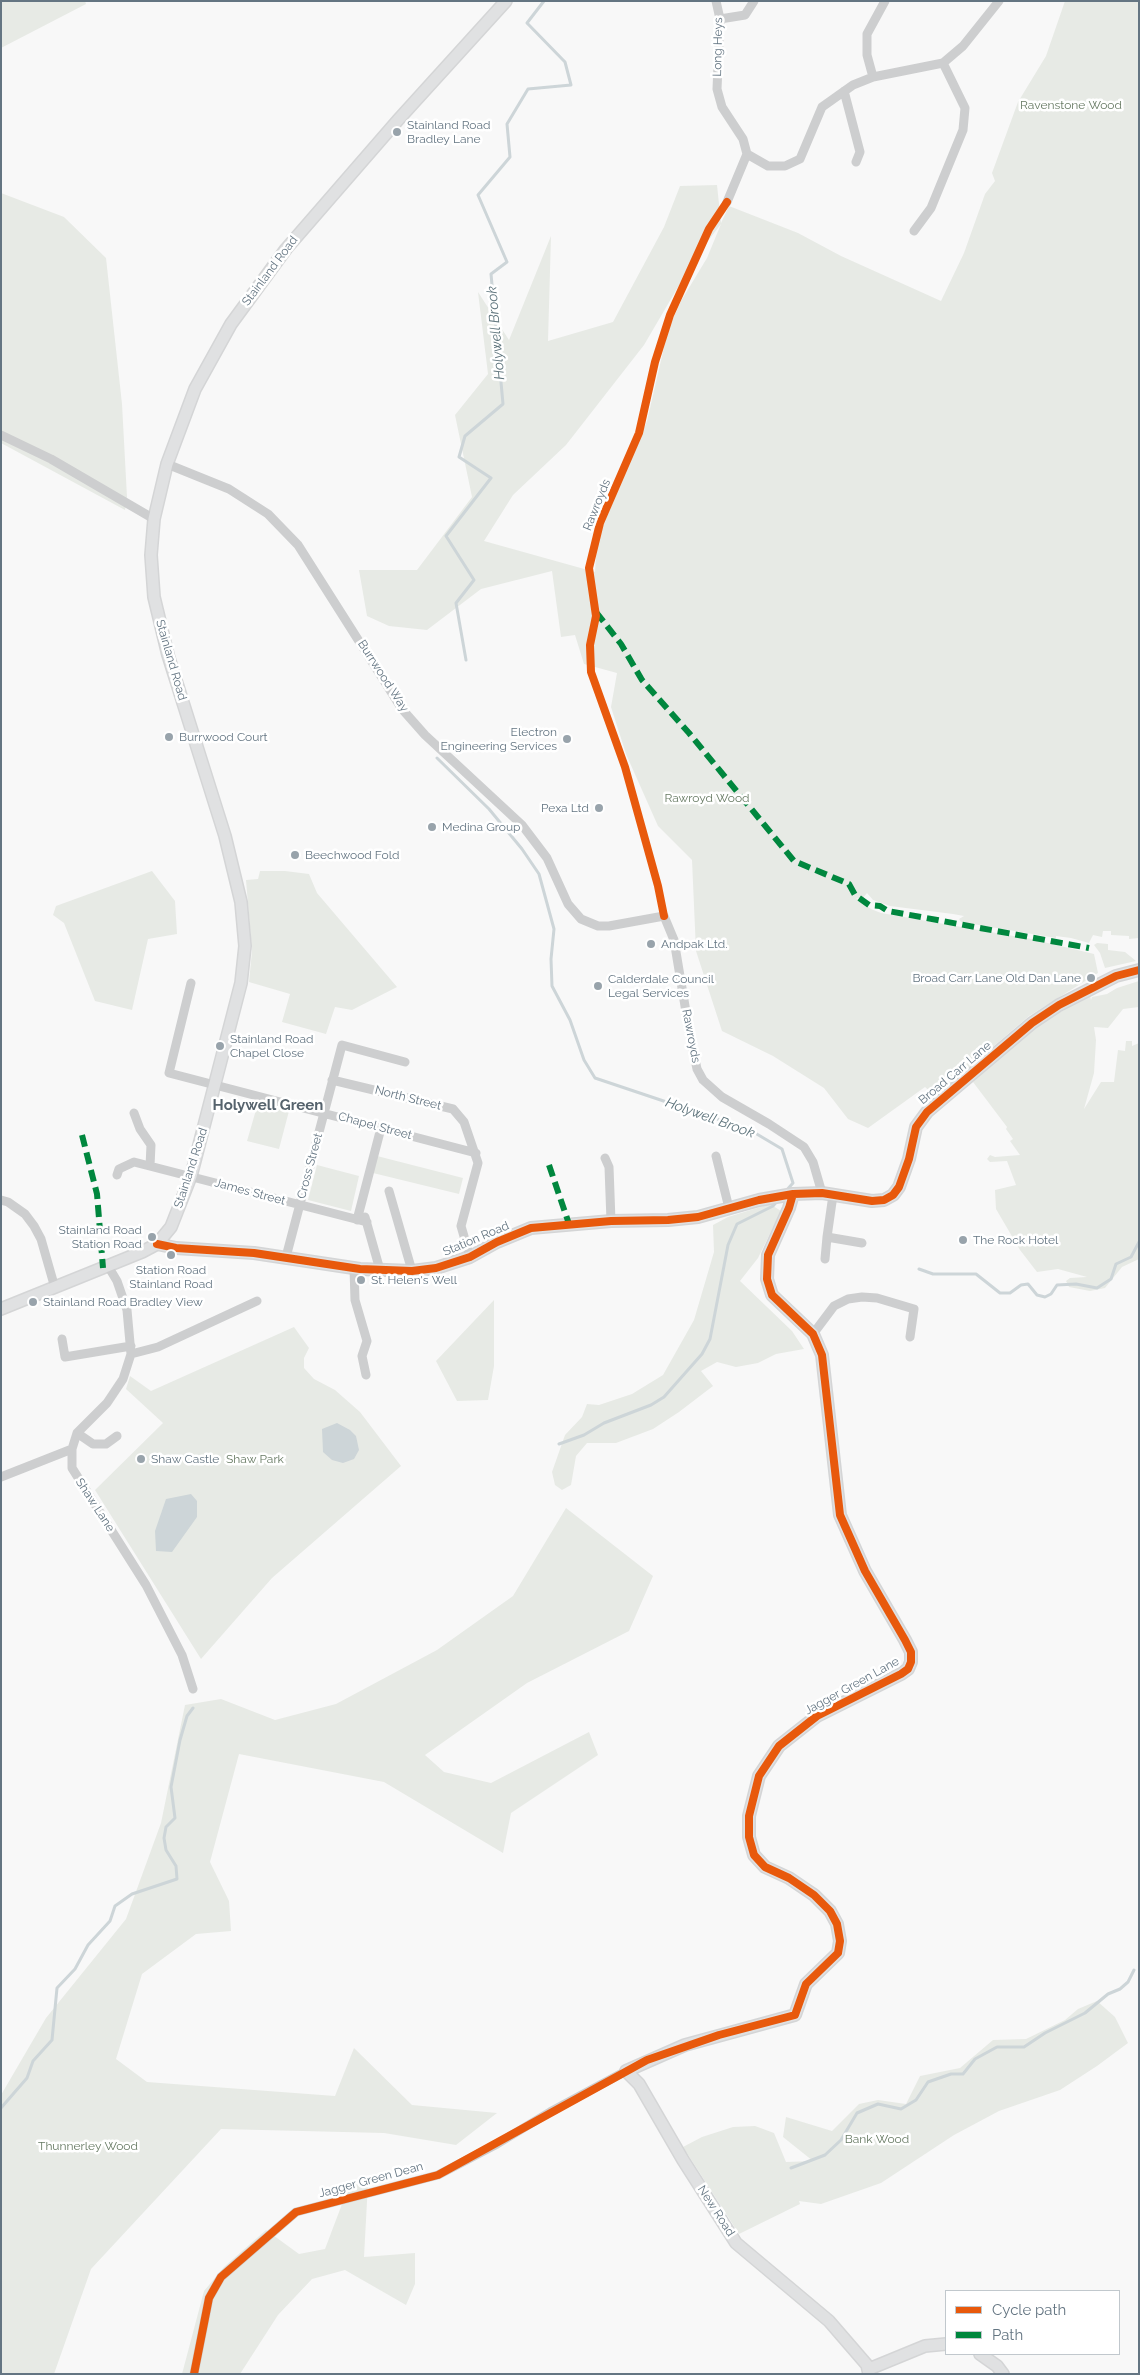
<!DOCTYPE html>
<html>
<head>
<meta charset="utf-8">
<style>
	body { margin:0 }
	#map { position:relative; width:1140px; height:2375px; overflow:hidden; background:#f8f8f8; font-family:Raleway,sans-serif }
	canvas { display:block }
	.frame { position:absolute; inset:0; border:2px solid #647582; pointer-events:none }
	.legend { position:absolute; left:945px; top:2290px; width:175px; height:65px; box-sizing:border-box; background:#fff; border:1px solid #c1c8cd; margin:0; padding:6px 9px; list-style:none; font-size:15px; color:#647582 }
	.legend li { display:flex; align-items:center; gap:10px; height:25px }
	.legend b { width:25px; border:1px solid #c1c8cd }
</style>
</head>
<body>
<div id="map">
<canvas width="1140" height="2375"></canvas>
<div class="frame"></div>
<ul class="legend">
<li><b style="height:6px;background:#e8590c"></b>Cycle path</li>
<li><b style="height:6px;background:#00873e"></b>Path</li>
</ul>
</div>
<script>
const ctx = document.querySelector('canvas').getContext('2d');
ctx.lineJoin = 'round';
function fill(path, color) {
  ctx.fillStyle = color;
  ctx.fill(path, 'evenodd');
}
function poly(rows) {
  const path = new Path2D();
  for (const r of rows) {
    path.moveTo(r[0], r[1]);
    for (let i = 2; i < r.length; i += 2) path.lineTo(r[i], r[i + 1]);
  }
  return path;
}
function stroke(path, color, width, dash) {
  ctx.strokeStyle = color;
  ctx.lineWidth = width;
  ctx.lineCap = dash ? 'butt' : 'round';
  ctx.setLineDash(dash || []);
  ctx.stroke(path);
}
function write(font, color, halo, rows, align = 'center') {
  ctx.font = font + ' Raleway,sans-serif';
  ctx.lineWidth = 5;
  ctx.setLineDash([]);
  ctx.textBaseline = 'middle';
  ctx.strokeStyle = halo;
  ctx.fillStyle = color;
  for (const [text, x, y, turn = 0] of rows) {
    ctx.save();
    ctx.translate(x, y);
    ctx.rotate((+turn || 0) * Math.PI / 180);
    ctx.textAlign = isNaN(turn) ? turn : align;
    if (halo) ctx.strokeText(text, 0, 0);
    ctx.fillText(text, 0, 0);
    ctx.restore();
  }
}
const green = poly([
	[1,1,85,1,86,4,1,48],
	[1065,1,1139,1,1139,938,1129,939,1129,936,1111,935,1111,931,1103,931,1102,937,1093,935,1089,943,1071,938,1056,936,1056,938,961,922,959,919,964,916,953,914,890,906,873,900,867,893,862,899,856,898,871,909,881,913,1031,939,1094,954,1098,973,1029,1016,946,1087,934,1095,925,1087,868,1128,848,1119,824,1088,773,1056,722,1031,696,951,692,860,658,826,626,754,611,707,617,673,584,664,575,635,561,637,552,571,481,589,427,630,389,626,367,616,359,570,417,570,472,497,455,415,488,374,478,292,509,340,551,236,548,341,613,322,664,227,680,186,717,185,721,223,729,206,798,233,841,256,941,301,964,253,985,194,995,181,992,173,1018,102,1046,56],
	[721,224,707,258,681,301,668,330,647,421,597,540,595,572,484,541,513,495,566,445,644,345,695,258],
	[1,193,64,217,106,258,122,404,127,497,125,510,1,443],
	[152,871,175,901,177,934,148,939,132,1010,95,1001,64,923,53,915,56,906],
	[260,871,285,871,309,874,317,893,397,987,352,1010,335,1007,326,1034,282,1022,290,994,249,982,252,951,246,880,258,879],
	[1097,943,1108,944,1108,950,1125,952,1136,961,1105,968,1100,953,1094,945],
	[1139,981,1139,1007,1123,1009,1108,1028,1094,1027,1096,1040,1094,1073,1084,1109,1101,1082,1114,1082,1118,1050,1125,1051,1126,1041,1132,1041,1132,1046,1139,1043,1139,1259,1122,1267,1105,1288,1090,1291,1069,1287,1066,1281,1070,1278,1087,1277,1058,1269,1037,1272,1020,1250,996,1209,995,1190,1016,1185,1007,1161,990,1162,987,1159,990,1155,995,1157,1020,1155,1010,1141,1013,1139,1006,1129,1007,1127,973,1082,1036,1026,1090,995,1091,1000,1092,997,1107,994,1117,988],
	[258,1103,289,1111,279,1149,247,1141],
	[377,1156,463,1178,459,1194,373,1173],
	[317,1165,359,1176,351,1211,308,1200],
	[770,1204,781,1211,758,1258,740,1281,792,1331,804,1349,776,1354,758,1363,736,1367,717,1362,701,1371,713,1386,679,1412,653,1429,616,1443,587,1443,576,1456,571,1485,562,1490,555,1485,552,1472,565,1435,582,1417,587,1404,599,1405,632,1394,663,1375,694,1320,714,1252,713,1225,728,1217],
	[494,1300,494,1366,488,1400,457,1401,436,1361],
	[294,1327,309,1348,304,1358,304,1368,314,1379,335,1390,360,1412,401,1466,272,1578,201,1659,95,1490,163,1423,126,1389,130,1376,151,1391],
	[566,1508,653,1576,629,1631,527,1683,425,1755,444,1772,491,1783,589,1732,598,1755,511,1813,503,1853,384,1782,239,1754,210,1862,229,1901,231,1931,196,1934,142,1974,116,2059,147,2082,335,2096,354,2048,412,2105,497,2113,456,2145,384,2133,221,2129,91,2269,54,2374,1,2374,1,2095,46,2018,126,1919,161,1823,185,1705,221,1699,275,1720,336,1704,437,1650,513,1596],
	[1097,2001,1115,2017,1128,2043,1097,2066,1060,2090,999,2111,954,2135,881,2183,821,2204,799,2201,800,2204,739,2234,683,2147,702,2137,733,2127,755,2126,774,2133,786,2162,813,2161,783,2137,786,2117,832,2131,859,2104,878,2100,906,2104,920,2076,960,2068,993,2040,1026,2039,1065,2020,1078,2009],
	[350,2183,368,2183,364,2257,415,2253,415,2284,406,2305,345,2270,312,2279,278,2315,240,2374,182,2374,204,2291,224,2267,266,2230,299,2254,325,2249]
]);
const water = poly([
	[337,1423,350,1430,356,1436,359,1450,354,1459,343,1463,332,1460,323,1452,322,1429],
	[191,1494,197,1501,197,1517,172,1552,156,1551,155,1531,166,1499]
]);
const stream = poly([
	[466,660,456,603,474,580,446,536,491,478,459,457,465,436,503,404,491,274,507,262,478,195,510,157,507,124,528,89,571,85,565,62,527,23,544,1],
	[437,758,489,809,522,849,539,874,554,929,551,959,552,986,570,1020,584,1060,595,1078,750,1130,782,1149,793,1183,785,1192],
	[919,1269,933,1274,976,1274,1000,1293,1010,1293,1021,1285,1028,1284,1037,1295,1045,1297,1051,1294,1057,1285,1076,1284,1097,1288,1111,1279,1116,1264,1131,1257,1139,1242],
	[559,1444,584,1435,604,1423,651,1405,664,1397,702,1354,710,1339,728,1245,737,1224,773,1206,778,1200],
	[1,2108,27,2078,33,2061,52,2040,57,1988,75,1969,88,1945,110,1921,115,1906,132,1894,177,1879,176,1866,166,1850,164,1838,166,1827,175,1818,171,1787,180,1740,187,1716,193,1708],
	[791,2168,825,2155,841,2140,857,2113,878,2104,901,2109,916,2100,928,2082,951,2074,963,2074,975,2059,997,2047,1024,2047,1045,2033,1085,2013,1108,1994,1120,1989,1128,1982,1134,1970]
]);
const street = poly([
	[716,1,720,19,717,89,722,107,743,139,747,154,727,202],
	[720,19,745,15,754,1],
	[873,77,867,55,867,34,885,1],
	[844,91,860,152,856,162],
	[747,154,768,166,785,166,800,159,822,107,853,85,873,77,943,63,963,46,999,1],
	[914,231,931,208,963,130,965,108,943,63],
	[1,435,51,459,154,519],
	[167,464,229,489,268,514,298,545,402,709,425,735,522,825,547,858,568,904,581,919,598,926,609,926,664,916,674,940,689,1030,697,1069,703,1080,722,1097,769,1124,804,1147,813,1162,822,1193],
	[191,983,169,1073,476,1153],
	[332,1080,453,1109,464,1122,478,1163,461,1226,470,1257],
	[134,1113,140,1129,151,1145,150,1166],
	[716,1156,729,1208],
	[605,1158,609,1167,611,1221],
	[117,1175,119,1169,134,1162,367,1222],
	[389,1191,412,1271],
	[833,1195,827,1237,862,1243],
	[1,1200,8,1202,25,1214,34,1226,41,1239,55,1288],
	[365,1217,380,1270],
	[357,1220,381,1128],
	[286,1257,342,1045,405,1062],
	[825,1259,827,1237],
	[108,1266,117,1281,127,1310,131,1354,123,1379,107,1403,77,1433,72,1449,72,1468,146,1585,182,1655,193,1689],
	[354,1268,355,1300,367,1341,362,1356,366,1375],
	[813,1334,834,1306,848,1299,862,1297,877,1298,914,1309,910,1337],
	[62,1339,65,1357,131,1346],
	[131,1354,158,1347,257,1301],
	[77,1433,93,1444,106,1444,117,1436],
	[1,1477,72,1449],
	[194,2374,209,2298,221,2277,296,2212,438,2175,497,2144,550,2112,626,2071]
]);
const secondary = poly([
	[793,1194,789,1208,768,1255,767,1279,772,1295,813,1334,822,1355,840,1515,865,1571,905,1640,911,1652,911,1662,908,1669,901,1674,817,1716,779,1746,759,1776,749,1816,749,1837,754,1855,765,1867,789,1878,814,1895,830,1911,837,1924,840,1941,838,1953,806,1984,795,2015,685,2045,626,2071,639,2084,683,2160,736,2243,829,2321,867,2365,869,2374],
	[157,1244,176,1248,254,1253,360,1269,412,1271,436,1268,470,1257,497,1242,531,1228,611,1221,668,1220,698,1217,759,1200,793,1194,822,1193,872,1201,884,1200,893,1195,899,1187,909,1159,916,1127,927,1112,1032,1023,1059,1005,1116,976,1139,970],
	[1,1309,142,1252,157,1244,171,1227,191,1176,241,983,245,946,241,902,225,836,168,655,154,597,151,555,154,519,167,464,195,389,231,324,286,249,398,120,506,1],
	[980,2354,997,2366,1003,2374],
	[869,2369,925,2346,946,2344]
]);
const quiet = poly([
	[596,612,621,644,642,680,689,733,794,861,849,884,855,895,869,905,880,906,888,911,1089,948],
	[82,1135,97,1194,103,1268],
	[549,1165,569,1224]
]);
const cycleway = poly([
	[664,916,658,886,625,767,591,672,590,645,596,616,589,568,600,523,639,433,655,362,670,315,709,229,727,202],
	[157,1244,176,1248,254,1253,360,1269,412,1271,436,1268,470,1257,497,1242,531,1228,611,1221,668,1220,698,1217,759,1200,793,1194,822,1193,872,1201,884,1200,893,1195,899,1187,909,1159,916,1127,927,1112,1032,1023,1059,1005,1116,976,1139,970],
	[194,2374,209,2298,221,2277,296,2212,438,2175,647,2060,719,2035,795,2015,806,1984,838,1953,840,1941,837,1924,830,1911,814,1895,789,1878,765,1867,754,1855,749,1837,749,1816,759,1776,779,1746,817,1716,901,1674,908,1669,911,1662,911,1652,905,1640,865,1571,840,1515,822,1355,813,1334,772,1295,767,1279,768,1255,789,1208,793,1194]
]);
const markers = [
	[397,132,5,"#98a3ab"],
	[169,737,5,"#98a3ab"],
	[567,739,5,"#98a3ab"],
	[599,808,5,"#98a3ab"],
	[432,827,5,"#98a3ab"],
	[295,855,5,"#98a3ab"],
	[651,944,5,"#98a3ab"],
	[1091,978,5,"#98a3ab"],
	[598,986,5,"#98a3ab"],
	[220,1046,5,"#98a3ab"],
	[152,1237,5,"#98a3ab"],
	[963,1240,5,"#98a3ab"],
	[171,1255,5,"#98a3ab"],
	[361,1280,5,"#98a3ab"],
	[33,1302,5,"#98a3ab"],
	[141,1459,5,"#98a3ab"]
];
const streetNames = [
	["Long Heys",718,47,-89],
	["Stainland Road",270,271,-53],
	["Rawroyds",597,505,-68],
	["Stainland Road",171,660,74],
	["Burrwood Way",383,676,57],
	["Rawroyds",691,1036,79],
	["Broad Carr Lane",955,1073,-40],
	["North Street",408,1098,14],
	["Chapel Street",375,1126,15],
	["Cross Street",310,1166,-75],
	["Stainland Road",191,1168,-72],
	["James Street",250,1192,15],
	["Station Road",476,1239,-23],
	["Shaw Lane",95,1505,57],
	["Jagger Green Lane",852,1686,-29],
	["Jagger Green Dean",371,2180,-15],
	["New Road",716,2211,57]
];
const parkNames = [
	["Ravenstone Wood",1071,105],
	["Rawroyd Wood",707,798],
	["Shaw Park",255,1459],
	["Bank Wood",877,2139],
	["Thunnerley Wood",88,2146]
];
const poiNames = [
	["Stainland Road",407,125],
	["Bradley Lane",407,139],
	["Electron",557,732,"right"],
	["Engineering Services",557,746,"right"],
	["Burrwood Court",179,737],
	["Pexa Ltd",589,808,"right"],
	["Medina Group",442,827],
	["Beechwood Fold",305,855],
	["Andpak Ltd.",661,944],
	["Broad Carr Lane Old Dan Lane",1081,978,"right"],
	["Calderdale Council",608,979],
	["Legal Services",608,993],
	["Stainland Road",230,1039],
	["Chapel Close",230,1053],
	["Stainland Road",142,1230,"right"],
	["Station Road",142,1244,"right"],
	["The Rock Hotel",973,1240],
	["Station Road",171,1270,"center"],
	["Stainland Road",171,1284,"center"],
	["St. Helen's Well",371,1280],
	["Stainland Road Bradley View",43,1302],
	["Shaw Castle",151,1459]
];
const waterNames = [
	["Holywell Brook",496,333,-95],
	["Holywell Brook",710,1118,20]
];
const quarterNames = [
	["Holywell Green",268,1105]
];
fill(green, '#e7eae5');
fill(water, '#cdd5d8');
stroke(stream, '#cdd5d8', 3);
stroke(secondary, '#d4d5d6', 14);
stroke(street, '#cdcecf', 9);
stroke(secondary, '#e0e1e2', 11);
stroke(quiet, '#00873e', 6, [12, 6]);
stroke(cycleway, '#e8590c', 8);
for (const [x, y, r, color] of markers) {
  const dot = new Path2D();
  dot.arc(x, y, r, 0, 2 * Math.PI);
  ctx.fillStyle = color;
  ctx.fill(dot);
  stroke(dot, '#fff', 2);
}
write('12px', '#647582', '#fff', streetNames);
write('12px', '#677a63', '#fff', parkNames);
write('12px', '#647582', '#fff', poiNames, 'left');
write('italic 14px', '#5e747c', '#fff', waterNames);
write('bold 15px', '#56636d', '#fff', quarterNames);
</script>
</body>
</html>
